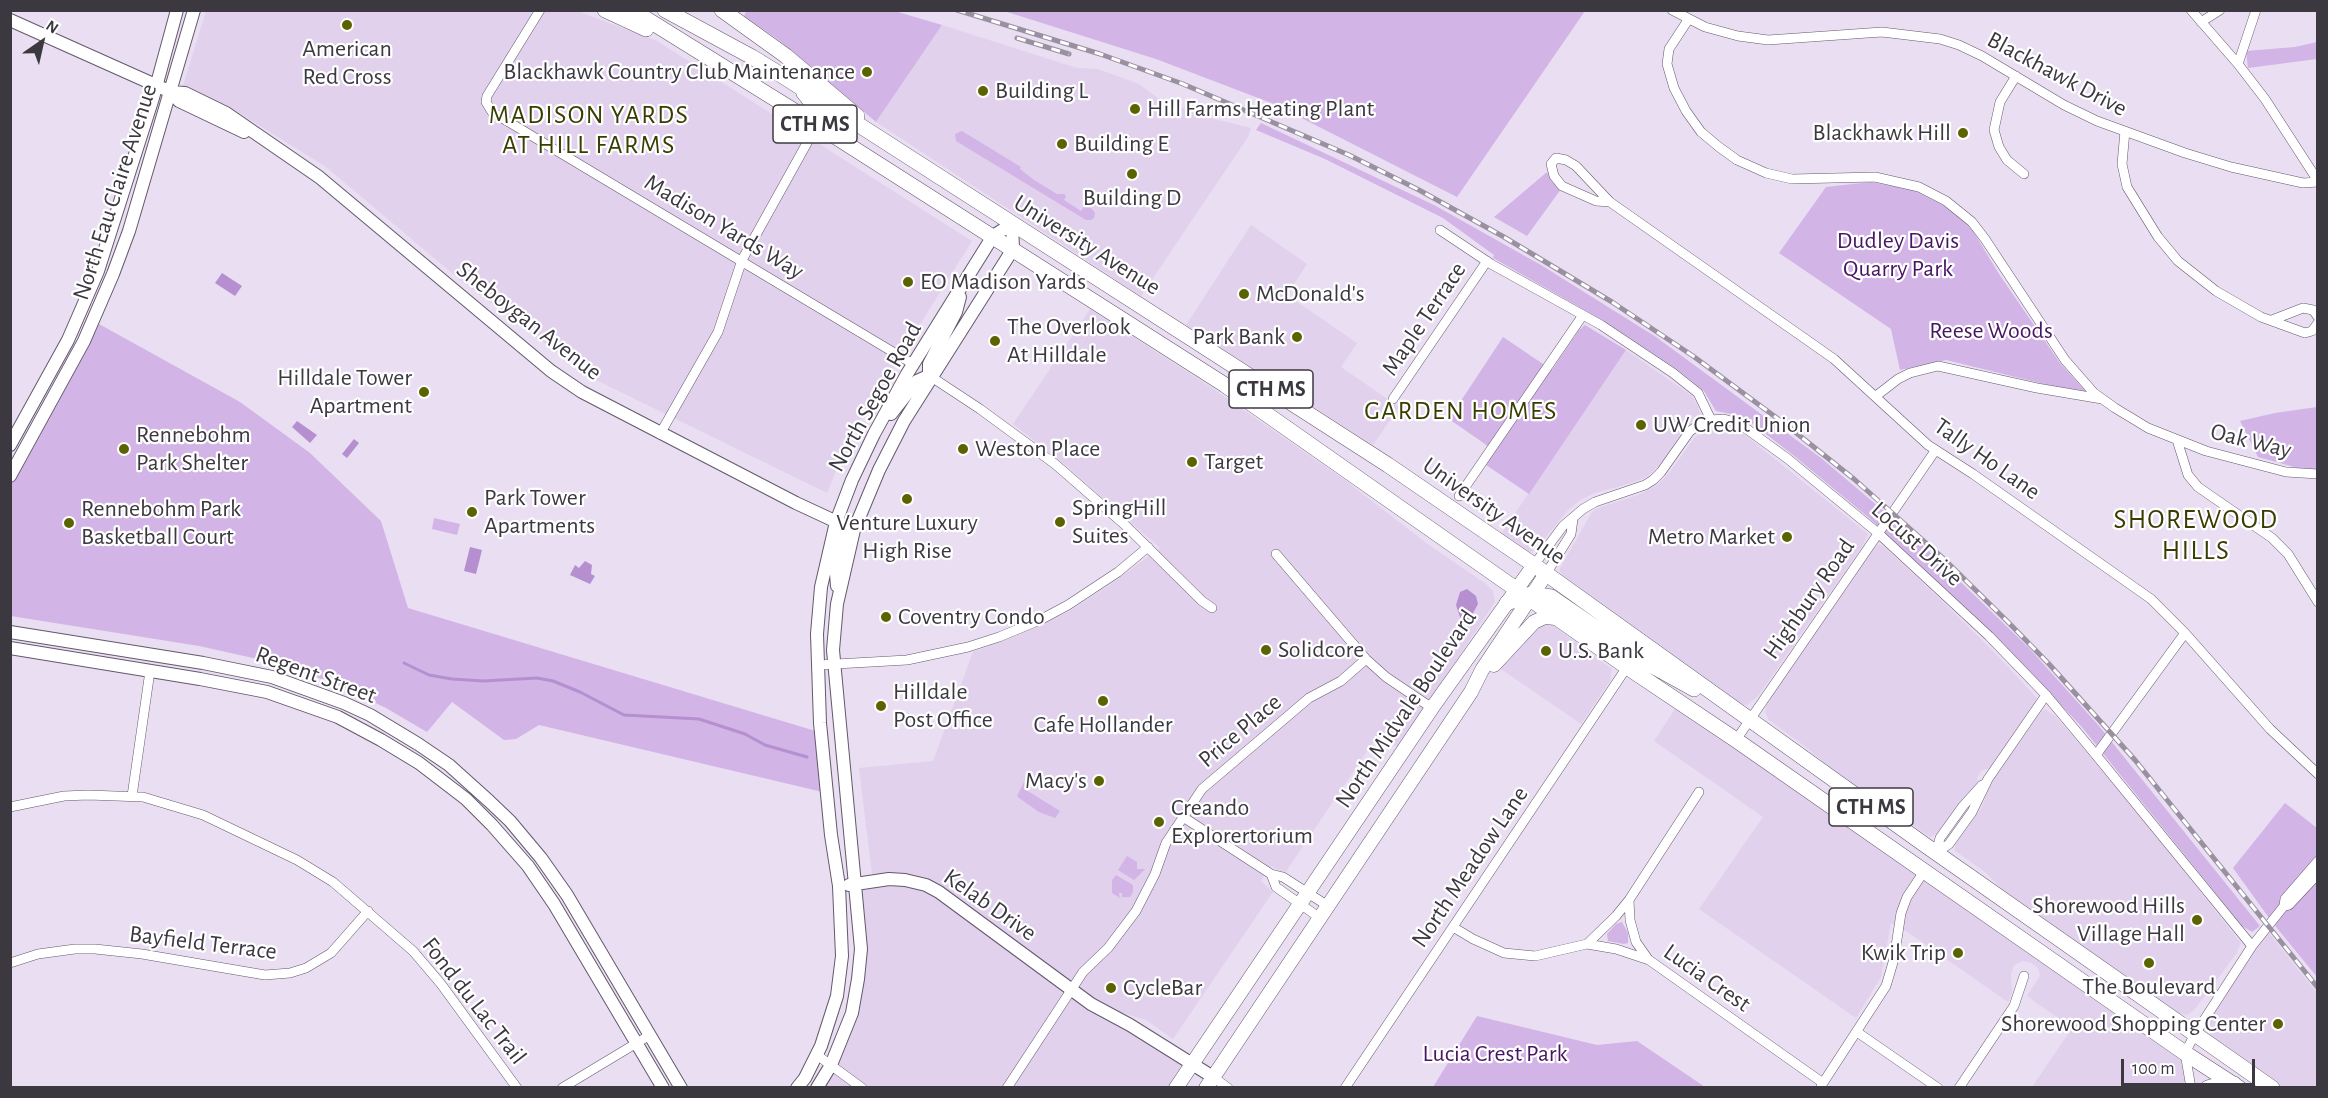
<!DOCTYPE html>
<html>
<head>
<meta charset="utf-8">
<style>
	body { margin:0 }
	#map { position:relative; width:2328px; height:1098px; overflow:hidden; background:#e9def2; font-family:"Alegreya Sans",sans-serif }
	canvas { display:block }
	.frame { position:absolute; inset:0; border:12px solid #3c3840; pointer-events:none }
	.north { position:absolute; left:12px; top:12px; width:60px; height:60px; -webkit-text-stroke:4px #fff; paint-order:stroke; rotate:34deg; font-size:16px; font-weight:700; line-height:24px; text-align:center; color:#3c3840 }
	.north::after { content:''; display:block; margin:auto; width:21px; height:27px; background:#3c3840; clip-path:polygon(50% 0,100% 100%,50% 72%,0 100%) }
	.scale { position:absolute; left:2121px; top:1059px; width:134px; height:27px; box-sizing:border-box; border:3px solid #3c3840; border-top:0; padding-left:8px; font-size:18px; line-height:21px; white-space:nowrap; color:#3c3840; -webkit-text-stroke:4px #fff; paint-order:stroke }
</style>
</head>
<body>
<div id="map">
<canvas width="2328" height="1098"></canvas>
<div class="frame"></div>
<div class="north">N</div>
<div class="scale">100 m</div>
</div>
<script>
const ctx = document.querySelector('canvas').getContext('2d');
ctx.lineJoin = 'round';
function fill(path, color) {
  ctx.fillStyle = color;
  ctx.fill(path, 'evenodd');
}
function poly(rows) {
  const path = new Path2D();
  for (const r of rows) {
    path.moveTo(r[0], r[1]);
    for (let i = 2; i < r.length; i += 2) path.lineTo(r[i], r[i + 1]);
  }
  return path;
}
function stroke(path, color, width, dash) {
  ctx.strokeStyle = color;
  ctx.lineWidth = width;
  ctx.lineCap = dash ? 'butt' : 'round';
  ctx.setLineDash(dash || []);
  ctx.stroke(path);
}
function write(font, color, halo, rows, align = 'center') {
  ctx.font = font + ' "Alegreya Sans",sans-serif';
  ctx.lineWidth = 4.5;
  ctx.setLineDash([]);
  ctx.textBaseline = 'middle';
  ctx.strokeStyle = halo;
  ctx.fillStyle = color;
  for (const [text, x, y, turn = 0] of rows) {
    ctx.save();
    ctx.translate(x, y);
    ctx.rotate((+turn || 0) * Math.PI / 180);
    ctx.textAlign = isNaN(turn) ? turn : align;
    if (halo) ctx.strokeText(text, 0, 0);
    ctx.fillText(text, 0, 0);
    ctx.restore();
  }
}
const built = poly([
	[206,11,577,11,657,41,972,241,851,435,827,493,590,377,459,279,326,167,241,114,183,86],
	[942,25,1077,68,1098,69,1139,84,1159,99,1214,119,1251,128,1248,137,1141,296,876,122],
	[1251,225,1307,264,1287,295,1357,343,1341,367,1399,407,1373,445,1186,325],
	[1090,309,1206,384,1342,478,1429,545,1486,584,1493,591,1495,602,1398,748,1378,735,1285,873,1271,866,1261,881,1273,892,1173,1039,1146,1020,1113,1010,1098,1002,971,908,927,879,903,873,872,874,859,768,933,761,973,652,1013,637,1068,612,1105,588,1160,548,1069,468,1013,424],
	[1626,350,1692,396,1698,406,1701,417,1684,429,1661,463,1648,476,1635,482,1595,493,1580,500,1568,510,1536,549,1529,553,1501,534],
	[1716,426,1731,427,1740,431,1868,534,1862,547,1758,696,1747,705,1736,702,1563,577,1559,570,1592,512,1598,508,1638,495,1658,484,1669,473,1695,437,1707,429],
	[1879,544,1883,546,1937,596,1993,651,2037,698,2034,705,1990,769,1982,770,1977,778,1978,783,1964,797,1938,833,1930,837,1842,777,1803,745,1769,720,1765,712,1768,700,1874,548],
	[1541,623,1551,624,1612,669,1610,681,1581,724,1498,667],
	[1675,709,1777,778,2181,1060,2185,1068,2185,1087,2032,1087,2072,1028,2027,996,2040,976,2038,968,2031,963,2023,961,2014,965,2011,974,2012,993,2008,1002,1903,929,1891,923,1881,977,1856,1018,1699,909,1763,817,1654,741],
	[2045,709,2055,716,2117,787,2241,943,2236,954,2216,981,2194,1010,2187,1015,2178,1013,2001,888,1985,872,1955,851,1955,845,1981,808,1993,780,2040,713],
	[916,882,1091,1004,1192,1064,1176,1087,817,1088,826,1075,858,979,854,884],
	[2266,929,2317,993,2317,1087,2272,1087,2195,1034]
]);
const green = poly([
	[747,10,898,10,898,12,942,25,876,122,780,41,744,16],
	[1004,11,1585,10,1585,11,1457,197,1274,104,1156,59],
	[2317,42,2317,59,2248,68,2246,51,2295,47],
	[1261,123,1434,205,1541,265,1656,337,1821,458,1912,535,2029,648,2099,726,2260,926,2252,932,2242,926,2081,726,1989,630,1868,517,1793,455,1749,421,1741,416,1716,411,1704,391,1678,370,1604,321,1493,258,1494,255,1443,218,1325,159,1256,130],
	[962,131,1021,167,1020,169,1034,180,1057,194,1064,194,1066,196,1064,200,1081,211,1085,205,1092,209,1095,213,1094,218,1091,220,1086,220,956,141,955,134],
	[1547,172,1552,182,1561,189,1527,236,1494,217],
	[1871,182,1913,190,1948,208,1961,218,1973,231,1999,274,2060,363,2089,395,1946,360,1900,370,1891,329,1779,253,1826,187],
	[99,324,240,402,310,453,381,521,408,608,822,733,827,793,539,725,516,739,504,740,452,702,427,732,386,708,336,684,280,664,199,646,11,616,11,484],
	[1585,325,1626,350,1529,494,1486,465,1495,451,1449,419,1503,337,1552,370,1579,330],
	[2317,407,2317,470,2298,468,2258,457,2240,421,2275,413],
	[434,518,460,524,457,535,432,529],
	[1024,782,1028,785,1026,790,1060,811,1055,818,1039,812,1019,798,1017,796],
	[2285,803,2317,828,2317,977,2272,922,2233,868],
	[1127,856,1137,862,1137,869,1145,869,1134,880,1118,870],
	[1116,875,1133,885,1133,892,1130,897,1122,897,1122,893,1119,893,1120,898,1112,893,1112,880],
	[1622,922,1628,933,1628,943,1624,944,1608,941,1607,934,1616,924],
	[1477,1016,1597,1045,1637,1041,1705,1087,1433,1087]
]);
const water = poly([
	[222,273,242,286,235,296,215,283],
	[297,421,317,435,310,443,292,427],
	[354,439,359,443,347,458,342,454],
	[470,547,482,550,476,574,464,571],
	[585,561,592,565,591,574,595,576,590,584,570,575,575,565,579,568],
	[1467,589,1476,596,1478,604,1467,624,1460,617,1456,605,1460,592]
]);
const stream = poly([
	[404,663,429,675,452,679,483,681,537,678,553,681,580,692,624,715,699,719,745,734,765,745,807,757]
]);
const minor = poly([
	[540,10,487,96,486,102,492,112,913,364],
	[1672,10,1705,27,1738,36,1768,40,1882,32,1940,39,1959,45,1982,56,2064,105,2097,121,2185,153,2231,167,2303,183,2318,182],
	[2191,10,2238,64,2265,99,2318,181],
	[1688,20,1669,49,1667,64,1674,88,1686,111,1701,132,1719,147,1737,160,1766,173,1792,179,1875,177,1919,187,1946,201,1972,222,1985,239,2065,360,2094,393,2115,408,2148,428,2206,451,2286,472,2318,474],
	[2201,22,2220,10],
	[2238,64,2256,10],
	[2016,76,2000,102,1994,130,1999,147,2007,160,2024,174],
	[801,94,815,112,817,125],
	[2125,131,2122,164,2127,187,2158,237,2178,261,2216,291,2261,317,2305,333,2312,331,2318,323],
	[1610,202,1596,201,1562,186,1554,176,1551,164,1556,158,1566,160,1576,166,1610,202,1834,359,1928,445,1973,474,2151,599,2185,633,2270,729,2318,774],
	[1440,230,1491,264,1601,325,1673,373,1698,393,1711,420],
	[2272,320,2303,308,2313,310,2318,317],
	[933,378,980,409,1055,464,1125,525,1202,601,1212,608],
	[1876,396,1898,379,1910,373,1938,366,2037,388,2102,399],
	[1393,399,1487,261],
	[660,434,718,332,742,260,817,125,823,119,830,118,851,126],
	[2177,440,2188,475,2198,487,2272,538,2288,554,2318,602],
	[1459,496,1583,315],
	[1276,554,1366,659,1386,677,1432,708],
	[1534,565,1563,526,1583,509,1595,502,1645,485,1653,480,1661,472,1690,431,1699,425,1711,420,1724,419,1740,424,1788,459,1878,533,1989,636,2046,695,2096,755,2252,946],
	[1546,574,1571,534,1573,519],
	[818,665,907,660,968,647,999,637,1040,620,1068,605,1118,572,1148,547],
	[1736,740,1935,451],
	[2096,755,2185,633],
	[132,796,150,671],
	[10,807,64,796,88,795,143,797,203,815,297,860,333,882,413,951,441,984,517,1088],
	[1183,817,1271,874,1283,877,1328,906],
	[1936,853,1949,844,1972,812,1988,779,2046,695],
	[1936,853,1940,838,1963,806,1982,785],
	[1271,874,1276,887,1320,918],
	[1629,900,1630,920,1636,942,1648,959],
	[2284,906,2289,905,2318,874],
	[1453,927,1473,939,1504,953,1535,956,1587,944,1616,949,1649,960,1823,1083],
	[1587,944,1616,916,1629,900,1699,792],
	[10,963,38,954,75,949,95,949,142,954,265,975,290,973,306,968,331,953,368,911],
	[1857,1032,1938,1088],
	[817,1055,862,1088],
	[1213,1077,1228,1088],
	[1821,1086,1886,986,1894,959,1901,913,1907,897,1925,870],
	[562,1088,650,1035],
	[1007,1088,1083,972,1108,948,1136,911,1155,874,1166,843,1202,789,1309,698,1341,681,1366,659],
	[1345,1088,1627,667],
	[1959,1088,2014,1006,2024,976],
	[2191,1088,2185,1053,2195,1034,2252,946,2284,906,2285,899,2318,861]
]);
const tertiary = poly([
	[10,20,171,92,179,101,244,132],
	[171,92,185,93,226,113,319,177,551,371,582,392,796,503,854,530],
	[933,378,929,372,929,364,956,312,960,297],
	[891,414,917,381,926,377,933,378],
	[10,445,68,340,98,271,153,98,177,10],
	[10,476,84,341,113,274,129,231,194,10],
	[836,523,842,529,844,537,836,573,837,586],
	[10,632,203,663,272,677,344,703,370,715,418,744,449,765,489,801,510,821,541,858,567,895,681,1088],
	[10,648,200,679,267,692,338,717,381,740,419,763,466,799,492,825,528,866,554,904,663,1088],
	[849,885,889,879,905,880,926,885,939,892,1091,1004,1130,1025,1213,1077],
	[797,1088,805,1078,821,1046,837,996,842,956,839,886,831,835,820,723,817,634,821,587,836,522,852,480,874,434,907,374,993,236,1012,224,1013,249,904,421,879,470,854,530,837,604,833,650,861,949,858,979,852,1013,831,1065,817,1088]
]);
const secondary = poly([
	[1494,665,1534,622,1545,617,1556,618],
	[1176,1088,1432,708,1534,565],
	[1206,1088,1471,692,1482,670,1546,574]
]);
const primary = poly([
	[605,10,646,29],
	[632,10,817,125,1225,385,1627,667,1736,740,2185,1053,2239,1088],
	[665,10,752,57,786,78,1388,465,1534,565,1925,845,2272,1088],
	[722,10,786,56,857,116],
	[1507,603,1531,594,1551,597,1647,663,1694,689],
	[2208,1088,2221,1084,2234,1084]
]);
const rail = poly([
	[957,10,1100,54,1183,84,1349,155,1419,190,1504,237,1612,302,1693,356,1785,424,1854,479,1943,558,2009,623,2049,664,2135,760,2318,988],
	[1017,38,1069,54]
]);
const markers = [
	[347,25,6,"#5b6300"],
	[867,72,6,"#5b6300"],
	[983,91,6,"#5b6300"],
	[1135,109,6,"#5b6300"],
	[1963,133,6,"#5b6300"],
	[1062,144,6,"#5b6300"],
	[1132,174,6,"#5b6300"],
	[908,282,6,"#5b6300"],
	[1244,294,6,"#5b6300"],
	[1297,337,6,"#5b6300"],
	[995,341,6,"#5b6300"],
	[424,392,6,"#5b6300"],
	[1641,425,6,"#5b6300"],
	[124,449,6,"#5b6300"],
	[963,449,6,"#5b6300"],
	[1192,462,6,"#5b6300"],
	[907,499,6,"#5b6300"],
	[472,512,6,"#5b6300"],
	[1060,522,6,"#5b6300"],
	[69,523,6,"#5b6300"],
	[1787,537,6,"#5b6300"],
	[886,617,6,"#5b6300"],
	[1266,650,6,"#5b6300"],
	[1546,651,6,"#5b6300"],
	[1103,701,6,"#5b6300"],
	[881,706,6,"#5b6300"],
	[1099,781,6,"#5b6300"],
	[1159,822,6,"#5b6300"],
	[2197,920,6,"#5b6300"],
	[1958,953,6,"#5b6300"],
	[2149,963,6,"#5b6300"],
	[1111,988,6,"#5b6300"],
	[2278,1024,6,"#5b6300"]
];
const shields = [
	[815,124,84],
	[1271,389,84],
	[1871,807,84]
];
const shieldNames = [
	["CTH MS",815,124],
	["CTH MS",1271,389],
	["CTH MS",1871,807]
];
const poiNames = [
	["American",347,49,"center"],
	["Red Cross",347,77,"center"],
	["Blackhawk Country Club Maintenance",855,72,"right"],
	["Building L",995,91],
	["Hill Farms Heating Plant",1147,109],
	["Blackhawk Hill",1951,133,"right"],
	["Building E",1074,144],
	["Building D",1132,198,"center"],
	["EO Madison Yards",920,282],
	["McDonald's",1256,294],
	["The Overlook",1007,327],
	["At Hilldale",1007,355],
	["Park Bank",1285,337,"right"],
	["Hilldale Tower",412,378,"right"],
	["Apartment",412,406,"right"],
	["UW Credit Union",1653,425],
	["Rennebohm",136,435],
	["Park Shelter",136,463],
	["Weston Place",975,449],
	["Target",1204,462],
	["Park Tower",484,498],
	["Apartments",484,526],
	["SpringHill",1072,508],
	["Suites",1072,536],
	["Rennebohm Park",81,509],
	["Basketball Court",81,537],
	["Venture Luxury",907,523,"center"],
	["High Rise",907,551,"center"],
	["Metro Market",1775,537,"right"],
	["Coventry Condo",898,617],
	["Solidcore",1278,650],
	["U.S. Bank",1558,651],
	["Hilldale",893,692],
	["Post Office",893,720],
	["Cafe Hollander",1103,725,"center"],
	["Macy's",1087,781,"right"],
	["Creando",1171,808],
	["Explorertorium",1171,836],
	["Shorewood Hills",2185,906,"right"],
	["Village Hall",2185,934,"right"],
	["Kwik Trip",1946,953,"right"],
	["The Boulevard",2149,987,"center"],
	["CycleBar",1123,988],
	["Shorewood Shopping Center",2266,1024,"right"]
];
const streetNames = [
	["Blackhawk Drive",2057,74,28],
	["North Eau Claire Avenue",115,192,-72],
	["Madison Yards Way",724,227,31],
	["University Avenue",1087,245,32],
	["Maple Terrace",1424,319,-56],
	["Sheboygan Avenue",529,321,38],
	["North Segoe Road",875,397,-61],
	["Oak Way",2251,441,14],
	["Tally Ho Lane",1987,459,35],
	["University Avenue",1494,511,35],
	["Locust Drive",1917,544,42],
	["Highbury Road",1809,599,-55],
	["Regent Street",316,675,20],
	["North Midvale Boulevard",1406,709,-56],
	["Price Place",1240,731,-40],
	["North Meadow Lane",1470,867,-56],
	["Kelab Drive",990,905,35],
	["Bayfield Terrace",203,943,7],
	["Lucia Crest",1707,978,35],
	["Fond du Lac Trail",474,1001,52]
];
const parkNames = [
	["Dudley Davis",1898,241],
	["Quarry Park",1898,269],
	["Reese Woods",1991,331],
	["Lucia Crest Park",1495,1054]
];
const neighbourhoodNames = [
	["MADISON YARDS",589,115],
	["AT HILL FARMS",589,145],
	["GARDEN HOMES",1461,411]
];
const quarterNames = [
	["SHOREWOOD",2196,520],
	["HILLS",2196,551]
];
fill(built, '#e1d1ed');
fill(green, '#d2b4e7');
fill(water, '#b58fd0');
stroke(stream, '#b58fd0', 3);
stroke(minor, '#63596b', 10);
stroke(tertiary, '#63596b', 14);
stroke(secondary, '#63596b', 15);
stroke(primary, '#63596b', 16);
stroke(minor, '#fff', 9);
stroke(tertiary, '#fff', 12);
stroke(secondary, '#fff', 14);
stroke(primary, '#fff', 15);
stroke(rail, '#9991a0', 5);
stroke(rail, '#fff', 3, [9]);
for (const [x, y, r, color] of markers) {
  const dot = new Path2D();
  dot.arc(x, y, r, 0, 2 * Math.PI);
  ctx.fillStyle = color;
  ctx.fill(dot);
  stroke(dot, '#fff', 2);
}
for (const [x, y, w] of shields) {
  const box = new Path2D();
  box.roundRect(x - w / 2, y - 19, w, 38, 4.5);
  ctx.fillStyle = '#fff';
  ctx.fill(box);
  stroke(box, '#3c3840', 1.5);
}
write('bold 22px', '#3c3840', null, shieldNames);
write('24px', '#3c3840', '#fff', poiNames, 'left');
write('24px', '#3c3840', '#fff', streetNames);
write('24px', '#471562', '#fff', parkNames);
ctx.letterSpacing = '1.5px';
write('26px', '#383d00', '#fff', neighbourhoodNames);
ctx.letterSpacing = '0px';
ctx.letterSpacing = '1.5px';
write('27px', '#383d00', '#fff', quarterNames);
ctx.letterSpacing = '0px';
</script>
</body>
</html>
